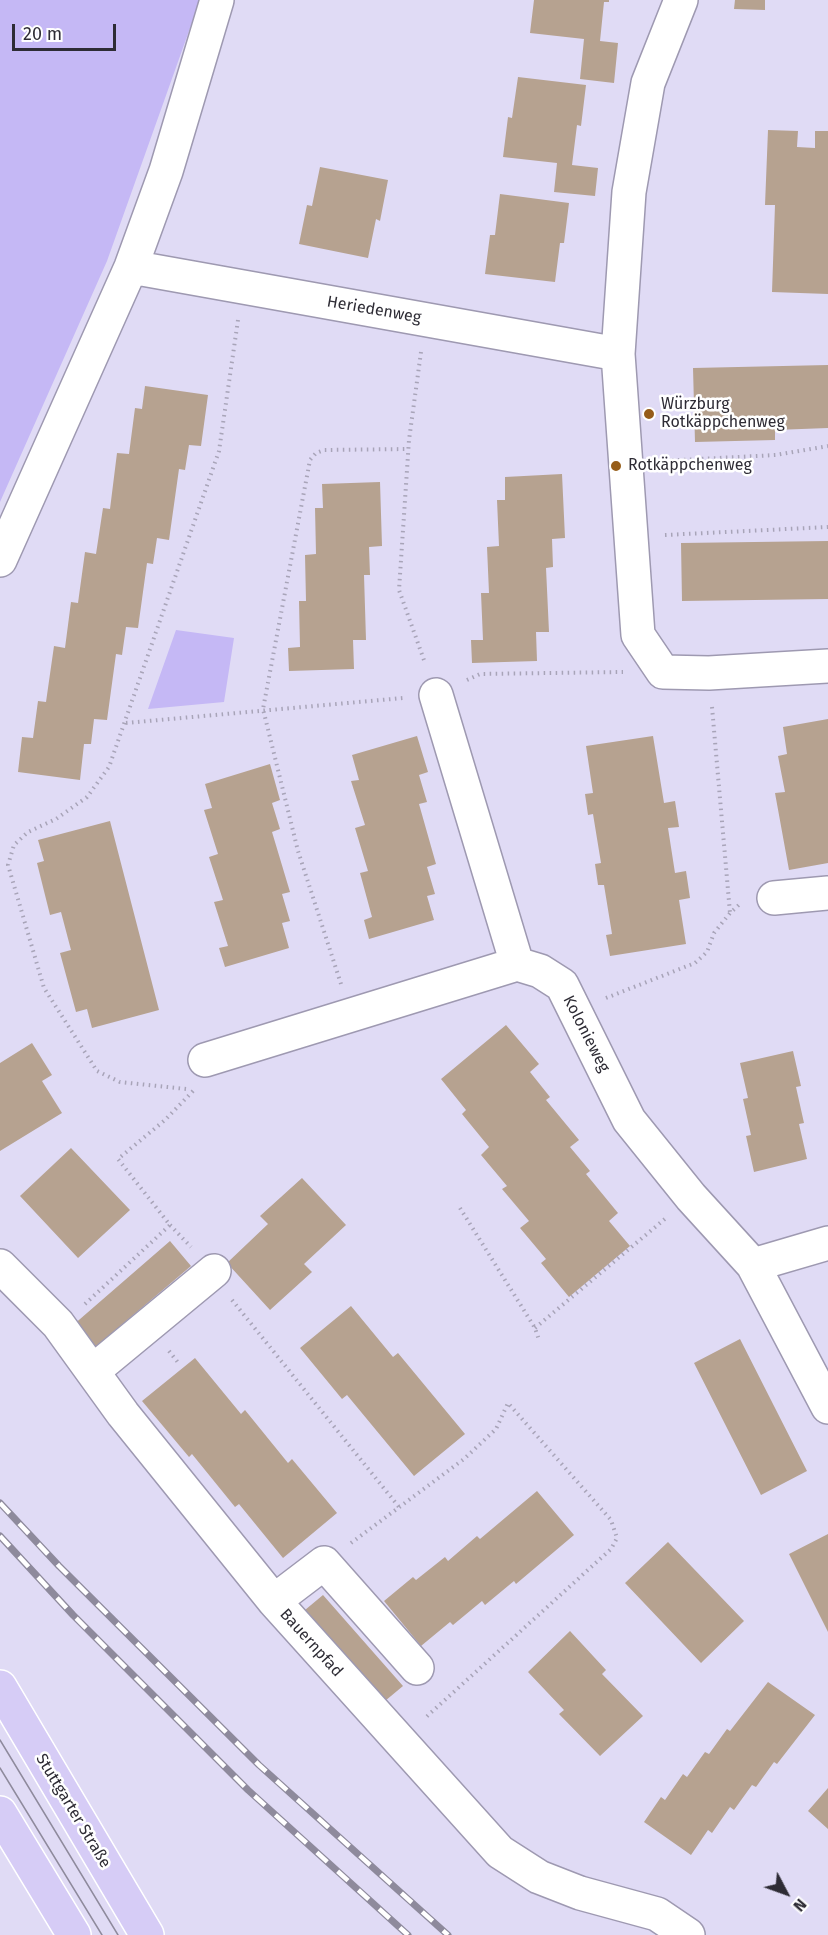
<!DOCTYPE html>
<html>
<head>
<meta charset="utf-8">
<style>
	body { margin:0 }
	#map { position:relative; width:828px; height:1935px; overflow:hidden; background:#e0dbf5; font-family:"Fira Sans",sans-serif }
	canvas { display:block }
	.north { position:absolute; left:756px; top:1863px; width:60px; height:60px; -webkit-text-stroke:4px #fff; paint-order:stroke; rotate:131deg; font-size:16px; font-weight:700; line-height:24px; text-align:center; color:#2e2c35 }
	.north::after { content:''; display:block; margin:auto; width:21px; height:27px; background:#2e2c35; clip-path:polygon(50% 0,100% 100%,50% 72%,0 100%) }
	.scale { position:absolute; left:12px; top:24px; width:104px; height:27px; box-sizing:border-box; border:3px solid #2e2c35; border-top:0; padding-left:8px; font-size:18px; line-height:21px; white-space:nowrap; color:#2e2c35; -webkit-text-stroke:4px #fff; paint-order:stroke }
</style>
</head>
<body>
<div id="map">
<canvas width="828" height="1935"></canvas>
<div class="north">N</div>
<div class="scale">20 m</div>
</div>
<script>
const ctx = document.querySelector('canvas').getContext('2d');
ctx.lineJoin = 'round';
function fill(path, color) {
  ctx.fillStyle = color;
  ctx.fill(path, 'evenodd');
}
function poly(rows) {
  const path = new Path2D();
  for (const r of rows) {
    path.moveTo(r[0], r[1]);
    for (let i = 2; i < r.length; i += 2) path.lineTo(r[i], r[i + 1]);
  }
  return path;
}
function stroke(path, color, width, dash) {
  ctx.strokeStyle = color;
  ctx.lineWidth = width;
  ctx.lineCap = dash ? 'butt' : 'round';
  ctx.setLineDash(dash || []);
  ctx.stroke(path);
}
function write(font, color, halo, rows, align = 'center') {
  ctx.font = font + ' "Fira Sans",sans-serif';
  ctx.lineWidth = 5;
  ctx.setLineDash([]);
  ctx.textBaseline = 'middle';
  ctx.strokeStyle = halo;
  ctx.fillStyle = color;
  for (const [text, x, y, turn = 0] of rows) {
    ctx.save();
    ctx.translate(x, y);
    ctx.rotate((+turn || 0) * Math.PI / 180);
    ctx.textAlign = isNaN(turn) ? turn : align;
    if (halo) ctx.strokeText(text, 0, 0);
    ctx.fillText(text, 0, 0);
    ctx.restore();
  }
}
const green = poly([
	[0,0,200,0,107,261,0,502],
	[176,630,234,638,224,702,148,709]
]);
const building = poly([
	[534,0,609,0,609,2,604,2,600,41,618,43,614,83,580,79,584,39,530,33],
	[735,0,765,0,765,10,734,9],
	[518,77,586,85,581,126,577,125,572,165,598,168,595,196,554,192,557,163,503,157,508,117,512,118],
	[768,130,798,131,797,147,815,148,815,131,828,131,828,294,772,292,775,205,765,205],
	[320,167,388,180,380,221,376,219,368,258,299,244,307,205,312,206],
	[500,194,569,203,564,243,560,243,555,282,485,274,490,235,495,235],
	[828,365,828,428,775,430,775,440,695,442,693,368],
	[145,386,208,395,201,446,189,445,185,470,179,469,169,540,157,538,153,564,147,563,138,628,126,627,122,655,116,654,107,720,94,719,91,744,84,744,80,780,18,772,22,737,33,738,38,701,46,702,54,646,65,648,71,602,78,603,85,552,96,554,103,508,110,509,117,453,129,454,135,408,142,409],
	[562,474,565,538,552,539,553,567,546,568,549,632,536,632,537,661,472,663,471,640,483,640,481,593,489,593,487,547,499,546,497,500,505,500,505,477],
	[380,482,382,546,369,547,370,575,364,575,366,640,353,640,354,669,289,671,288,648,300,647,299,601,306,601,305,555,316,554,315,508,323,508,322,484],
	[828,541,828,599,682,601,681,543],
	[828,719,828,863,789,870,775,793,785,792,778,756,787,754,783,727],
	[417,736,428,772,419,775,427,802,419,804,436,864,427,867,435,894,427,896,434,920,369,939,364,920,372,917,360,873,368,871,355,828,365,825,351,781,359,780,352,755],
	[653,736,664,803,675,801,679,827,668,828,675,873,686,871,690,898,679,900,686,944,610,956,606,935,612,934,604,885,598,885,595,864,601,863,593,814,588,815,585,794,593,793,586,746],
	[270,764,280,800,272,803,280,829,272,832,290,892,282,894,290,921,282,923,289,948,225,967,219,948,228,946,214,902,223,900,209,857,218,854,204,810,212,808,205,784],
	[110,821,159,1010,92,1028,87,1009,76,1012,60,953,71,950,61,912,50,915,37,863,44,861,38,840],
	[506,1025,539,1064,530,1072,550,1097,546,1100,579,1140,570,1147,590,1171,586,1174,618,1213,609,1221,630,1246,569,1297,541,1263,546,1259,520,1228,529,1221,502,1189,507,1186,481,1155,489,1147,462,1114,466,1110,441,1079],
	[32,1043,52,1075,42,1081,62,1113,0,1151,0,1063],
	[793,1051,801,1086,796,1087,804,1123,799,1124,807,1159,754,1172,746,1136,751,1135,743,1099,748,1098,740,1063],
	[71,1148,130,1210,78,1258,20,1196],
	[302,1178,346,1225,304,1264,312,1272,270,1310,227,1263,268,1224,260,1216],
	[170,1241,191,1266,92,1350,72,1326],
	[351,1306,393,1357,398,1353,465,1434,414,1476,347,1395,342,1399,300,1348],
	[740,1339,807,1471,761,1495,694,1363],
	[195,1358,241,1414,245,1410,288,1463,292,1459,337,1513,283,1558,239,1504,235,1507,192,1454,189,1457,142,1401],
	[537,1491,574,1535,516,1584,514,1581,485,1605,482,1601,453,1625,450,1622,421,1646,384,1601,413,1577,416,1580,445,1557,448,1561,477,1536,480,1539],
	[828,1534,828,1632,789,1554],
	[668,1542,744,1621,701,1663,625,1583],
	[323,1595,403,1686,379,1706,299,1615],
	[570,1631,606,1670,602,1674,643,1716,600,1756,559,1714,564,1710,528,1672],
	[768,1682,815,1715,777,1764,774,1762,756,1787,752,1785,734,1810,730,1807,712,1833,708,1830,691,1855,644,1822,661,1797,665,1800,683,1774,687,1777,705,1752,709,1754,727,1729,730,1731],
	[828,1788,828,1829,808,1811]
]);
const path = poly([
	[421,352,409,440,399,590,425,663],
	[660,461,776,455,828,446],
	[665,535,828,527],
	[467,680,480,674,623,672],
	[712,707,730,913],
	[126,723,403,698],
	[341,984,298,851,263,709,310,460,316,453,324,450,408,449],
	[606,998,695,963,707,952,714,933,730,913,741,903],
	[186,1089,120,1082,97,1071,44,988,8,865,14,845,28,832,56,819,87,797,109,767,219,451,238,320],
	[460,1208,535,1328,539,1340],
	[170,1225,191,1247],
	[232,1300,399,1507],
	[85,1304,170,1225,118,1159,165,1120,194,1090],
	[535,1328,666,1218],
	[169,1351,180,1365],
	[351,1543,464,1459,496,1429,508,1403,611,1520,617,1538,611,1549,424,1719]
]);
const minor = poly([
	[681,0,648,83,629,192,618,354,638,635,663,672,709,673,828,666],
	[131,267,618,354],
	[0,560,131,267,166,171,217,0],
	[436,695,517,964],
	[774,898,828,893],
	[205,1060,517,964,540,971,562,985,629,1120,691,1197,753,1265,828,1407],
	[753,1265,828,1243],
	[0,1266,58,1324,123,1414,274,1601,500,1852,539,1877,580,1893,657,1914,688,1935],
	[93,1371,214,1271],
	[274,1601,324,1563,417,1668]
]);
const major = poly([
	[0,1687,147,1935],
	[0,1813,74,1935]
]);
const tram = poly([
	[0,1740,118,1935],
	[0,1768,102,1935]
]);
const rail = poly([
	[0,1503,59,1566,259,1765,448,1935],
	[0,1536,73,1615,248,1790,408,1935]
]);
const markers = [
	[649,414,6,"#965d19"],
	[616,466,6,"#965d19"]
];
const streetNames = [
	["Heriedenweg",374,310,10],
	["Kolonieweg",586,1034,63],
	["Bauernpfad",311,1643,48],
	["Stuttgarter Straße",73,1811,59]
];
const poiNames = [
	["Würzburg",661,405],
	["Rotkäppchenweg",661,423],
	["Rotkäppchenweg",628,466]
];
fill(green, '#c5b8f5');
fill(building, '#b6a290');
stroke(minor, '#9e99b1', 36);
stroke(major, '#fff', 36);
stroke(path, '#a8a4b8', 4, [1.5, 4.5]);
stroke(minor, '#fff', 33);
stroke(major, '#d6ccf6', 33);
stroke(tram, '#8e8a9c', 1.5);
stroke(rail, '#8e8a9c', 7);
stroke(rail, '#fff', 4.5, [14]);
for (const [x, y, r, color] of markers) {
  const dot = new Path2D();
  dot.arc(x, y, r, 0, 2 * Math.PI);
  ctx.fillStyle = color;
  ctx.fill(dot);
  stroke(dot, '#fff', 2);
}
write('16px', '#2e2c35', '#fff', streetNames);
write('16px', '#2e2c35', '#fff', poiNames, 'left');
</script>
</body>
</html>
